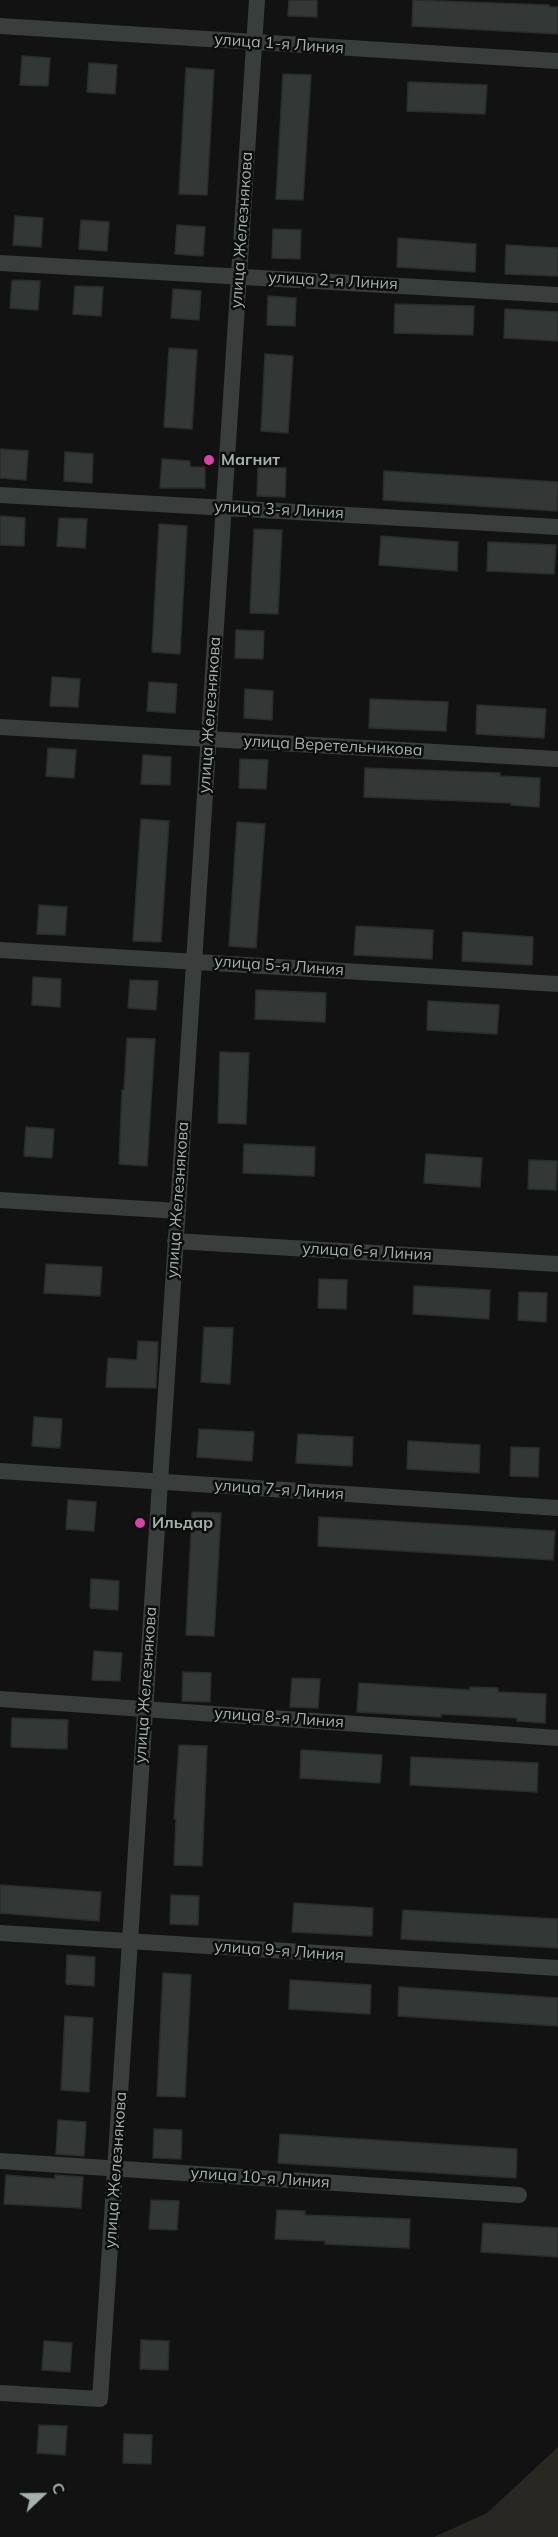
<!DOCTYPE html>
<html>
<head>
<meta charset="utf-8">
<style>
	body { margin:0 }
	#map { position:relative; width:558px; height:2537px; overflow:hidden; background:#111211; font-family:Mulish,sans-serif }
	canvas { display:block }
	.north { position:absolute; left:12px; top:2465px; width:60px; height:60px; -webkit-text-stroke:4px #0c0d0c; paint-order:stroke; rotate:68deg; font-size:16px; font-weight:700; line-height:24px; text-align:center; color:#a4b1a8 }
	.north::after { content:''; display:block; margin:auto; width:21px; height:27px; background:#a4b1a8; clip-path:polygon(50% 0,100% 100%,50% 72%,0 100%) }
</style>
</head>
<body>
<div id="map">
<canvas width="558" height="2537"></canvas>
<div class="north">С</div>
</div>
<script>
const ctx = document.querySelector('canvas').getContext('2d');
ctx.lineJoin = 'round';
function fill(path, color) {
  ctx.fillStyle = color;
  ctx.fill(path, 'evenodd');
}
function poly(rows) {
  const path = new Path2D();
  for (const r of rows) {
    path.moveTo(r[0], r[1]);
    for (let i = 2; i < r.length; i += 2) path.lineTo(r[i], r[i + 1]);
  }
  return path;
}
function stroke(path, color, width, dash) {
  ctx.strokeStyle = color;
  ctx.lineWidth = width;
  ctx.lineCap = dash ? 'butt' : 'round';
  ctx.setLineDash(dash || []);
  ctx.stroke(path);
}
function write(font, color, halo, rows, align = 'center') {
  ctx.font = font + ' Mulish,sans-serif';
  ctx.lineWidth = 5;
  ctx.setLineDash([]);
  ctx.textBaseline = 'middle';
  ctx.strokeStyle = halo;
  ctx.fillStyle = color;
  for (const [text, x, y, turn = 0] of rows) {
    ctx.save();
    ctx.translate(x, y);
    ctx.rotate((+turn || 0) * Math.PI / 180);
    ctx.textAlign = isNaN(turn) ? turn : align;
    if (halo) ctx.strokeText(text, 0, 0);
    ctx.fillText(text, 0, 0);
    ctx.restore();
  }
}
const green = poly([
	[558,2447,558,2537,434,2537,487,2513]
]);
const building = poly([
	[289,0,317,0,317,17,288,16,289,0],
	[413,0,549,5,549,7,558,7,558,34,412,26,413,0],
	[22,56,50,58,48,86,20,85,22,56],
	[89,63,117,65,115,94,87,92,89,63],
	[186,68,214,70,207,195,179,194,186,68],
	[283,74,311,75,303,200,276,199,283,74],
	[408,82,487,85,485,114,407,111,408,82],
	[15,216,43,218,41,247,13,245,15,216],
	[81,220,109,222,107,251,79,249,81,220],
	[177,225,205,227,203,256,175,254,177,225],
	[273,229,301,230,300,259,272,258,273,229],
	[398,238,476,244,475,272,397,267,398,238],
	[506,245,558,248,558,276,505,274,506,245],
	[12,280,40,281,38,310,10,308,12,280],
	[75,286,103,287,101,316,73,314,75,286],
	[173,289,201,291,199,320,171,318,173,289],
	[268,296,296,298,295,326,267,325,268,296],
	[395,304,474,306,473,335,394,333,395,304],
	[505,309,558,312,558,341,504,338,505,309],
	[169,348,197,350,192,429,164,427,169,348],
	[265,354,293,356,288,433,261,431,265,354],
	[0,449,28,451,26,480,0,478,0,449],
	[65,452,93,454,92,483,64,481,65,452],
	[162,459,190,461,190,467,205,467,205,488,160,488,162,459],
	[258,467,286,468,285,497,257,496,258,467],
	[384,471,558,482,557,511,383,500,384,471],
	[0,516,25,518,24,546,0,545,0,516],
	[59,518,87,519,85,548,57,546,59,518],
	[159,524,187,526,180,654,152,652,159,524],
	[254,529,282,530,278,614,250,613,254,529],
	[381,536,458,542,457,571,379,565,381,536],
	[488,542,556,545,554,574,487,571,488,542],
	[236,630,264,631,263,659,235,658,236,630],
	[52,677,80,679,78,707,50,706,52,677],
	[149,682,177,684,175,713,147,711,149,682],
	[245,689,273,691,272,720,244,718,245,689],
	[370,699,448,702,446,731,369,728,370,699],
	[477,705,546,709,544,738,476,734,477,705],
	[48,748,76,750,74,778,46,776,48,748],
	[143,755,171,757,170,785,141,784,143,755],
	[240,759,268,760,266,789,239,788,240,759],
	[365,768,500,773,500,776,540,778,539,807,511,805,511,803,364,797,365,768],
	[141,819,169,821,161,942,133,941,141,819],
	[237,822,265,824,256,948,229,946,237,822],
	[39,905,67,907,65,935,37,934,39,905],
	[356,926,433,930,432,959,354,955,356,926],
	[463,932,533,937,532,965,462,961,463,932],
	[33,977,61,979,60,1007,32,1005,33,977],
	[130,980,158,981,156,1010,128,1008,130,980],
	[256,990,326,993,325,1022,255,1019,256,990],
	[428,1001,499,1005,497,1034,427,1030,428,1001],
	[127,1038,155,1039,147,1166,119,1164,122,1090,124,1090,127,1038],
	[220,1052,249,1053,246,1124,218,1123,220,1052],
	[26,1127,54,1129,52,1158,24,1156,26,1127],
	[244,1144,315,1147,314,1176,243,1173,244,1144],
	[426,1154,482,1158,480,1187,424,1183,426,1154],
	[529,1160,557,1161,556,1190,528,1189,529,1160],
	[46,1264,102,1267,100,1296,44,1293,46,1264],
	[319,1279,347,1280,346,1309,318,1308,319,1279],
	[414,1286,490,1290,489,1319,413,1314,414,1286],
	[519,1292,547,1293,546,1322,518,1320,519,1292],
	[204,1327,233,1328,230,1384,201,1382,204,1327],
	[138,1341,158,1342,156,1388,106,1387,108,1358,137,1360,138,1341],
	[34,1417,62,1419,60,1448,32,1446,34,1417],
	[199,1429,254,1432,252,1461,197,1457,199,1429],
	[298,1434,353,1437,352,1466,296,1463,298,1434],
	[408,1441,480,1445,479,1473,407,1469,408,1441],
	[511,1447,539,1448,538,1477,510,1476,511,1447],
	[68,1500,96,1502,94,1531,66,1529,68,1500],
	[192,1512,221,1513,214,1636,186,1635,192,1512],
	[319,1517,555,1531,553,1560,318,1546,319,1517],
	[91,1579,119,1581,118,1610,90,1608,91,1579],
	[94,1651,122,1653,120,1681,92,1680,94,1651],
	[183,1672,211,1673,210,1702,182,1701,183,1672],
	[292,1678,320,1679,318,1708,290,1707,292,1678],
	[359,1683,470,1690,470,1687,498,1688,498,1692,546,1694,545,1723,517,1721,517,1718,441,1714,441,1717,357,1712,359,1683],
	[12,1718,68,1720,67,1749,11,1747,12,1718],
	[179,1745,207,1746,202,1866,174,1865,176,1819,174,1819,179,1745],
	[301,1750,382,1755,380,1783,300,1778,301,1750],
	[411,1757,538,1763,537,1792,410,1785,411,1757],
	[0,1885,101,1892,99,1921,0,1913,0,1885],
	[171,1895,199,1896,198,1925,170,1924,171,1895],
	[294,1903,373,1908,372,1936,292,1932,294,1903],
	[403,1910,558,1919,558,1948,401,1939,403,1910],
	[67,1955,95,1957,94,1986,66,1984,67,1955],
	[163,1973,191,1975,185,2097,157,2096,163,1973],
	[290,1980,371,1985,370,2014,289,2009,290,1980],
	[399,1987,558,1998,558,2026,398,2016,399,1987],
	[65,2016,93,2018,89,2092,61,2090,65,2016],
	[58,2120,86,2122,84,2156,56,2154,58,2120],
	[154,2129,182,2130,181,2159,153,2158,154,2129],
	[280,2134,517,2149,516,2178,278,2163,280,2134],
	[6,2175,55,2179,55,2175,83,2177,81,2208,4,2204,6,2175],
	[151,2200,179,2201,177,2230,149,2229,151,2200],
	[277,2210,305,2211,305,2215,410,2219,409,2248,325,2244,325,2241,275,2239,277,2210],
	[483,2223,558,2228,558,2257,481,2252,483,2223],
	[141,2340,169,2341,168,2370,140,2369,141,2340],
	[44,2341,72,2343,70,2372,42,2370,44,2341],
	[39,2425,67,2426,65,2455,37,2453,39,2425],
	[124,2434,152,2435,151,2464,123,2463,124,2434]
]);
const minor = poly([
	[0,26,558,61],
	[0,263,558,295],
	[0,495,558,527],
	[0,727,558,759],
	[0,950,558,984],
	[0,1200,178,1211],
	[175,1241,558,1264],
	[0,1471,558,1508],
	[0,1699,558,1738],
	[0,1933,558,1968],
	[0,2161,519,2195],
	[0,2393,100,2399,257,0]
]);
const markers = [
	[209,460,6,"#d941ad"],
	[140,1523,6,"#d941ad"]
];
const streetNames = [
	["улица 1-я Линия",279,44,4],
	["улица Железнякова",242,230,-86],
	["улица 2-я Линия",333,281,3],
	["улица 3-я Линия",279,510,3],
	["улица Железнякова",210,715,-86],
	["улица Веретельникова",333,746,3],
	["улица 5-я Линия",279,966,4],
	["улица Железнякова",178,1200,-86],
	["улица 6-я Линия",367,1252,3],
	["улица 7-я Линия",279,1490,4],
	["улица Железнякова",146,1685,-86],
	["улица 8-я Линия",279,1718,4],
	["улица 9-я Линия",279,1951,4],
	["улица Железнякова",116,2170,-86],
	["улица 10-я Линия",260,2178,4]
];
const poiNames = [
	["Магнит",221,460],
	["Ильдар",152,1523]
];
fill(green, '#292721');
fill(building, '#333735');
stroke(building, '#2b2d2d', 1.5);
stroke(minor, '#393d3b', 16);
for (const [x, y, r, color] of markers) {
  const dot = new Path2D();
  dot.arc(x, y, r, 0, 2 * Math.PI);
  ctx.fillStyle = color;
  ctx.fill(dot);
  stroke(dot, '#0c0d0c', 2);
}
write('16px', '#a4b1a8', '#0c0d0c', streetNames);
write('bold 16px', '#a4b1a8', '#0c0d0c', poiNames, 'left');
</script>
</body>
</html>
